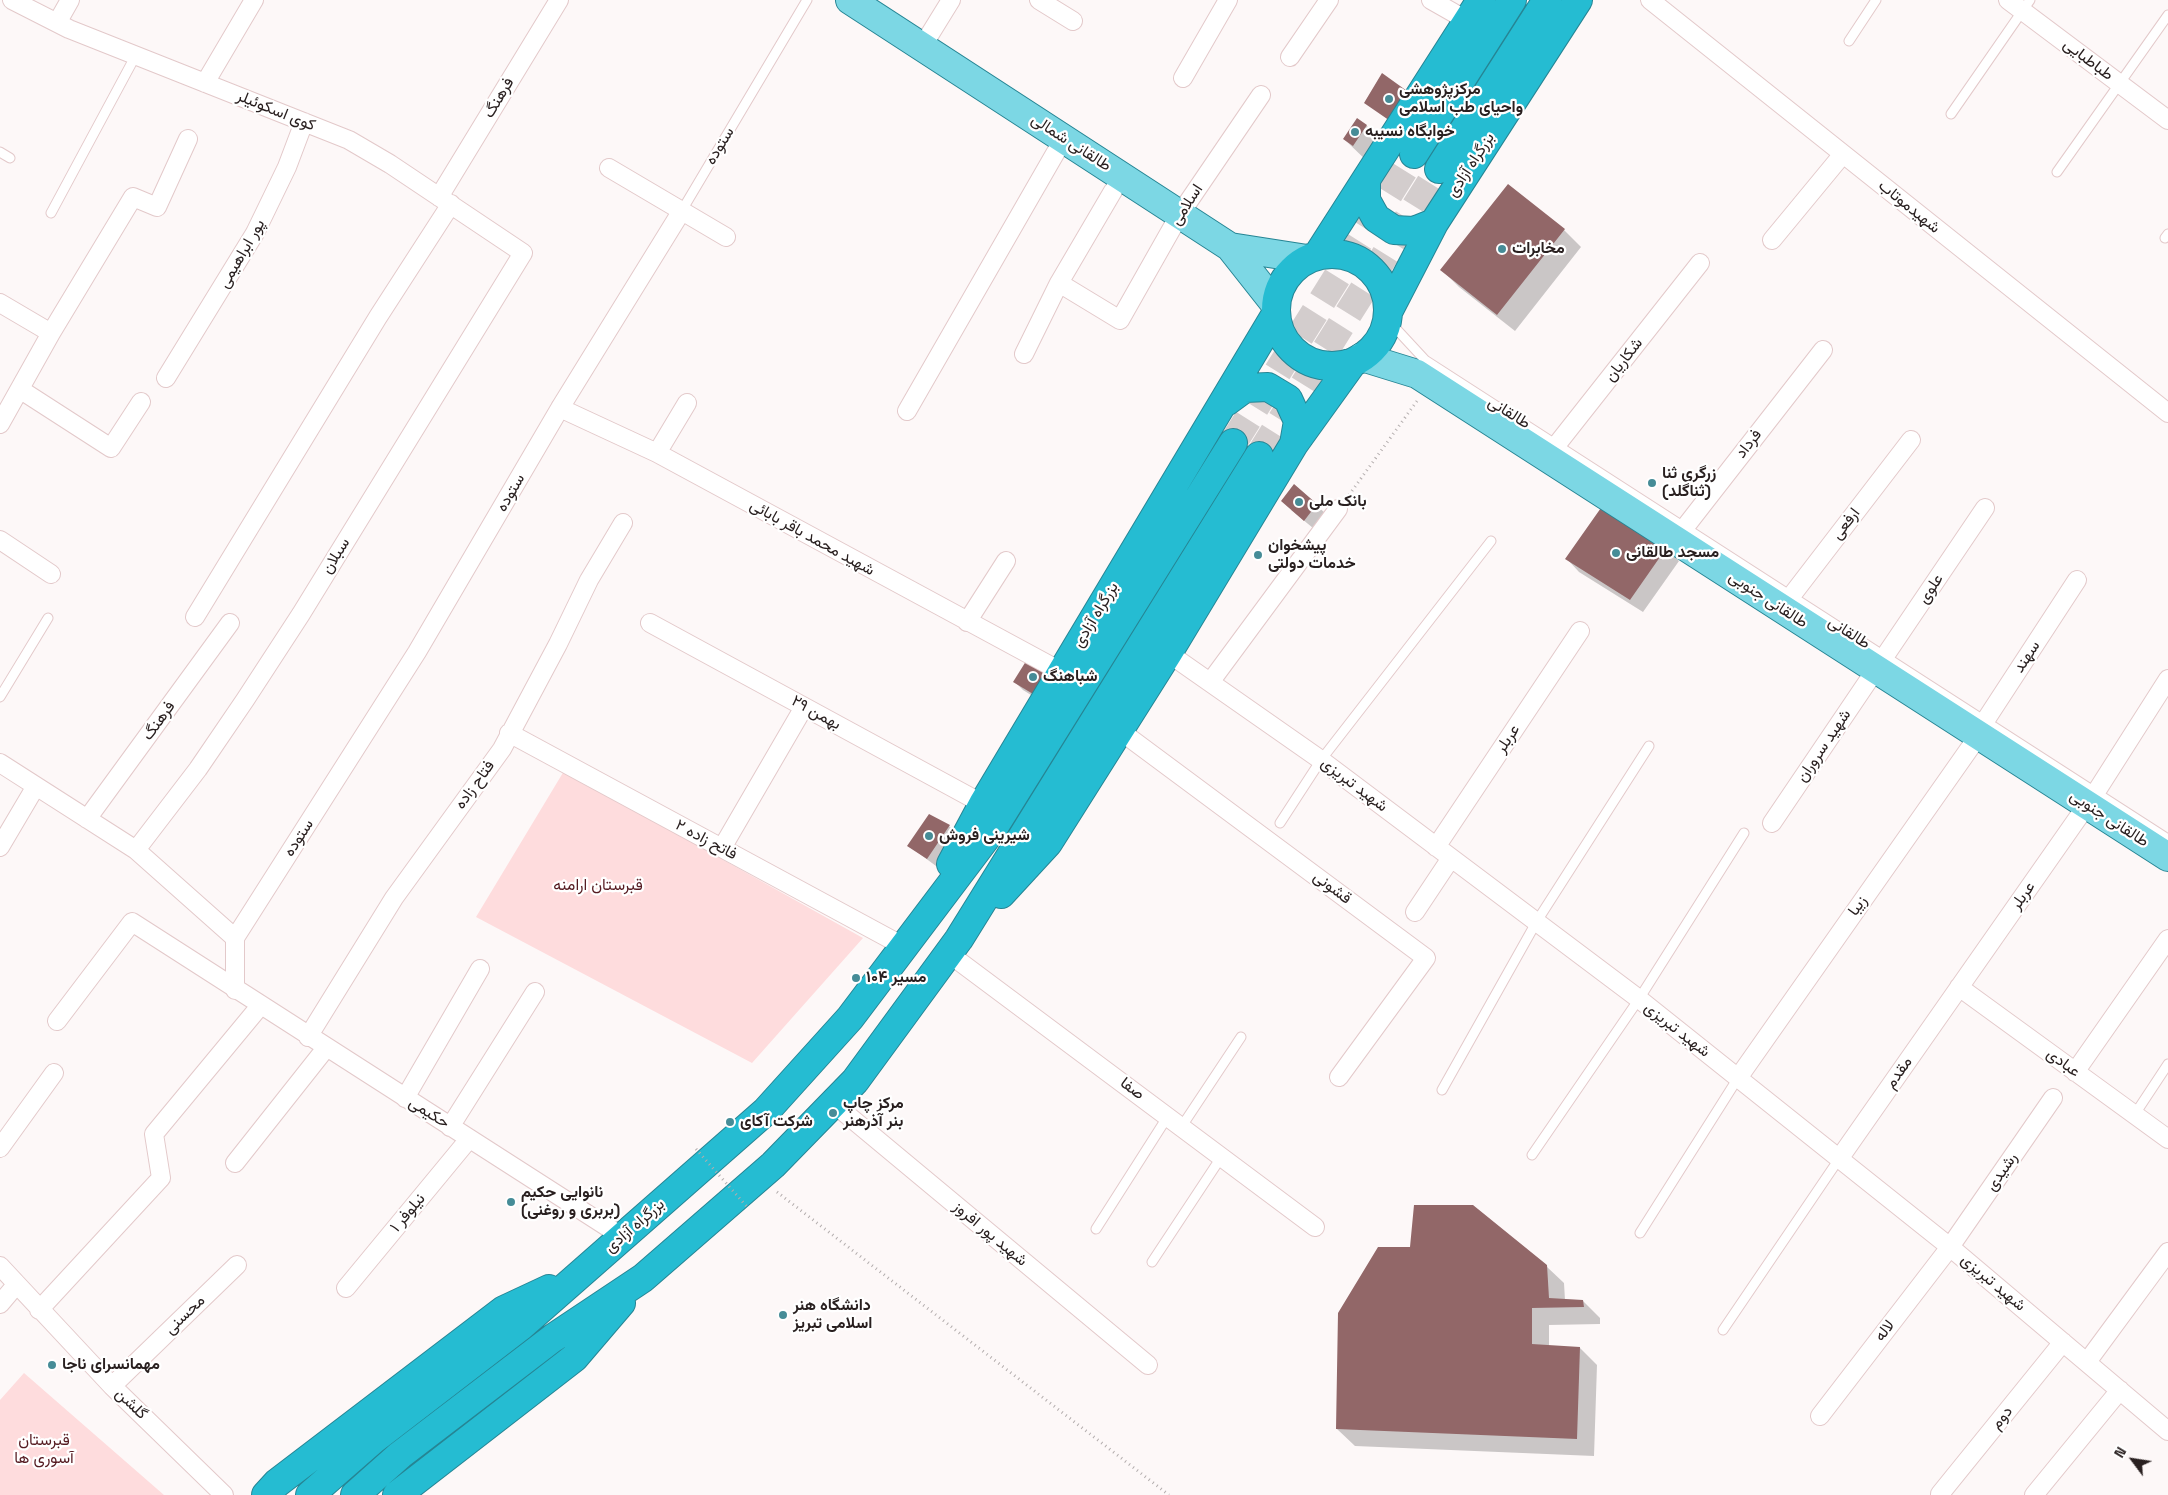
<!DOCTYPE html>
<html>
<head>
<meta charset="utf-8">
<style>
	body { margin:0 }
	#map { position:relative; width:2168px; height:1495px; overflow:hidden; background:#fdf8f8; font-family:"Space Grotesk",sans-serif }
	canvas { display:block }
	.north { position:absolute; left:2108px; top:1435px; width:50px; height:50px; -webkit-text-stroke:4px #fff; paint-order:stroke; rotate:301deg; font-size:14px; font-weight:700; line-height:20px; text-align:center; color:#292020 }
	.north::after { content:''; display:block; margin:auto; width:18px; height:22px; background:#292020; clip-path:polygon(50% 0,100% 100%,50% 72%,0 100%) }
</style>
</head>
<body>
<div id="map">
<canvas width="2168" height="1495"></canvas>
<div class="north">N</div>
</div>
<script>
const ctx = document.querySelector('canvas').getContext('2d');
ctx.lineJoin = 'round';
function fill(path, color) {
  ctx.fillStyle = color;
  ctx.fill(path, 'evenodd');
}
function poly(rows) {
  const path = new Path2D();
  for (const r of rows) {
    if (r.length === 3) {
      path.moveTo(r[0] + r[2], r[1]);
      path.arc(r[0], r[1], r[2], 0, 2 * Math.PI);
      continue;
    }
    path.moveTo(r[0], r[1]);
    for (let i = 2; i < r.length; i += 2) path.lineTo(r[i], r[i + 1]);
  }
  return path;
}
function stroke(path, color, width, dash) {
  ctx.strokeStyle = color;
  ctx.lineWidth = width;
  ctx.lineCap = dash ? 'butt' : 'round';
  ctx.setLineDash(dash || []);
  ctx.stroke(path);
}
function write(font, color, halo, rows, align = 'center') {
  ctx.font = font + ' "Space Grotesk",Vazirmatn,sans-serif';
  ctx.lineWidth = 4.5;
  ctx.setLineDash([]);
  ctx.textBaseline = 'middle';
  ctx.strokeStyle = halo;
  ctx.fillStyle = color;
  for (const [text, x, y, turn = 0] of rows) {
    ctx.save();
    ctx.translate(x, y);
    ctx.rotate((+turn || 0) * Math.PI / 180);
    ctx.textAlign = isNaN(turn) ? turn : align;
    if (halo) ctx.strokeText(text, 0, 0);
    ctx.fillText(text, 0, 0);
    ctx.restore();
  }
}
const green = poly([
	[564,771,863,938,752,1063,476,917],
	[24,1373,164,1495,0,1495,0,1400]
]);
const shadow = poly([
	[1382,74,1405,132,1365,102],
	[1357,119,1367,126,1392,151,1370,164,1344,139],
	[1564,230,1581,247,1515,331,1459,287,1442,270],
	[1316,505,1325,513,1313,528,1291,510],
	[1666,548,1679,561,1643,612,1579,572,1567,559],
	[1052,672,1047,705,1023,690,1015,682],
	[929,815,949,826,958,835,936,866,909,846],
	[1546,1266,1564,1283,1565,1300,1583,1301,1600,1318,1600,1324,1549,1325,1549,1346,1580,1348,1597,1365,1594,1456,1355,1446,1337,1429]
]);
const building = poly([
	[1382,73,1414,96,1396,125,1364,103],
	[1357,118,1367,125,1353,146,1343,139],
	[1508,184,1565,229,1497,315,1440,270],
	[1294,484,1317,504,1304,521,1281,501],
	[1603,505,1667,547,1630,600,1565,559],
	[1028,658,1053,671,1038,697,1013,682],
	[929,814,950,825,927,859,907,846],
	[1414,1205,1473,1205,1547,1265,1549,1298,1583,1300,1584,1307,1532,1308,1532,1344,1580,1347,1577,1439,1336,1429,1338,1313,1378,1247,1410,1247]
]);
const highwayTunnel = poly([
	[1233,443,1414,154],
	[1259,456,1439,169]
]);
const path = poly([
	[1349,495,1417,401],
	[777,1192,1169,1495]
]);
const lane = poly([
	[1849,41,1876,0],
	[1951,114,2030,0],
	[0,152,10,158],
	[2057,172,2168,15],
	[681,212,807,0],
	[51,213,136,55],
	[2165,238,2168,234],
	[1387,319,1425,360,2168,839],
	[0,697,48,618],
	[1280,823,1321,760,1491,541],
	[1442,1090,1537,921,1649,746],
	[2135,1114,2168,1064],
	[1182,1126,1241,1037],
	[1532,1155,1639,999,1744,833],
	[1096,1229,1168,1116],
	[1640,1233,1738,1078],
	[1152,1262,1222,1156],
	[1723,1330,1839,1159]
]);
const street = poly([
	[12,0,69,29,349,140,390,164,523,253,301,614,245,700,198,769,136,850],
	[1039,0,1073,21],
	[1431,0,1468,21],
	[1650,0,2168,413],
	[2008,0,2168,120],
	[57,23,70,0],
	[922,47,951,0],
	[1290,57,1329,0],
	[1183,78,1228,0],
	[205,83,254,0],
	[609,168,726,237],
	[439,197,559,0],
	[1772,240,1843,154],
	[1059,283,1120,320,1180,214,1261,95],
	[0,303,51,333,0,424],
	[51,333,133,197,157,207,188,139],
	[1024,354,1059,283,1113,191],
	[166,378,255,233,287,167,304,122],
	[21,390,111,448,141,402],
	[560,408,657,453,1062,672],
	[907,411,1064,138],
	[657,453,687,403],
	[1547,457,1700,263],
	[0,540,51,574],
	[1675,540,1823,350],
	[1782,608,1911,440],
	[195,617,378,317,451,204],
	[967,622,1006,561],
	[650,623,983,804],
	[1168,653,1321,760,1639,999,1950,1247,2168,1431],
	[1211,681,1338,509],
	[1119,730,1426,958,1339,1077],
	[509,733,903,946],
	[0,763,136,850,235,938],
	[87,819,230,623],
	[1772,823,1985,508],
	[0,847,36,786],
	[1436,847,1580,631],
	[722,848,804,707],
	[1415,912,1451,858],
	[948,953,1315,1227],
	[1959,987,2168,1139],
	[235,990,235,938,417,652,560,408,681,212],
	[57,1021,132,922,623,1237],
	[308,1037,394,898,502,749,558,644,589,580,623,523],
	[2075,1072,2168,939],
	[1738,1078,1979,735,1985,721,2077,580],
	[405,1098,480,969],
	[833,1103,1148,1365],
	[450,1127,535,992],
	[0,1148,54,1073],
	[1839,1159,2096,792,2168,679],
	[235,1163,326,1048],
	[0,1266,112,1386,224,1495],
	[346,1288,469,1139],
	[0,1304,16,1285],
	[39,1310,161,1178,154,1134,260,1006],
	[2087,1362,2168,1252],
	[112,1386,237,1265],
	[1820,1416,1950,1247,2053,1098],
	[1940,1494,2063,1342],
	[2034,1495,2120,1390]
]);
const primary = poly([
	[850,0,1230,247,1275,304],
	[1230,247,1307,259],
	[1362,357,1417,374,2168,857]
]);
const highway = poly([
	[1414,154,1512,0],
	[1439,169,1547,0],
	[1366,180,1366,200,1376,218,1394,230,1414,231,1434,223],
	[1332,310,56],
	[1317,256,1481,0],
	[1389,310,1434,223,1578,0],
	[1226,402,1245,388,1268,387,1288,399,1298,421,1294,444],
	[951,864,983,804,1276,314],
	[1001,894,1048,843,1168,653,1294,444,1353,362],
	[266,1495,277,1483,504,1310,549,1289],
	[310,1495,373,1440,520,1327,766,1111,850,1018,992,830,1233,443],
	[355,1495,400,1455,553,1338,643,1278,773,1165,855,1081,959,939,1259,456],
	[397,1495,574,1358,621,1303]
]);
const pathBridge = poly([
	[696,1149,749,1209]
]);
const markers = [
	[1389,99,5,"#468c97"],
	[1355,132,5,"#468c97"],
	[1502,249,5,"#468c97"],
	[1652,483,5,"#468c97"],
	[1299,502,5,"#468c97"],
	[1616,553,5,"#468c97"],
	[1258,555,5,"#468c97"],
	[1033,677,5,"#468c97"],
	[929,836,5,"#468c97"],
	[856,978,5,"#468c97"],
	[833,1113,5,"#468c97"],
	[730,1122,5,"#468c97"],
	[511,1202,5,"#468c97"],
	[783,1315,5,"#468c97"],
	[52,1365,5,"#468c97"]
];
const streetNames = [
	["طباطبایی",2088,60,37],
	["فرهنگ",499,98,-59],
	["کوی اسکوئیلر",276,111,22],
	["طالقانی شمالی",1071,143,33],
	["ستوده",720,146,-59],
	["بزرگراه آزادی",1471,165,-57],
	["اسلامی",1187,205,-57],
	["شهیدموتاب",1909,207,39],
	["پور ابراهیمی",242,254,-60],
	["شکاریان",1624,360,-52],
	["طالقانی",1509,413,32],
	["فرداد",1749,444,-52],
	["ستوده",511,493,-60],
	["ارفعی",1846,524,-52],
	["شهید محمد باقر بابائی",812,538,29],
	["سبلان",336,556,-58],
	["علوی",1931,589,-56],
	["طالقانی جنوبی",1768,600,33],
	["بزرگراه آزادی",1096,615,-59],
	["طالقانی",1849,633,33],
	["سهند",2027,657,-57],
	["۲۹ بهمن",816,713,29],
	["فرهنگ",159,721,-54],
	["عربلر",1508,739,-56],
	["شهید سروران",1824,746,-56],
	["فتاح زاده",475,785,-54],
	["شهید تبریزی",1354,785,37],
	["طالقانی جنوبی",2109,819,33],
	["ستوده",299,838,-57],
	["فاتح زاده ۲",706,840,28],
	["قشونی",1332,888,37],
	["عربلر",2023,896,-55],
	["زیبا",1858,906,-55],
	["شهید تبریزی",1677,1030,38],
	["عبادی",2063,1063,36],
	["مقدم",1899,1073,-55],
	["صفا",1132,1089,37],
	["حکیمی",429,1113,32],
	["رشیدی",2002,1172,-55],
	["نیلوفر ۱",408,1213,-50],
	["بزرگراه آزادی",635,1226,-41],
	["شهید پور افروز",990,1234,40],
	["شهید تبریزی",1993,1283,40],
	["محسنی",185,1315,-44],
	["لاله",1885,1331,-52],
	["گلشن",131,1404,44],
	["دوم",2002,1418,-51]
];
const poiNames = [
	["مرکزپژوهشی",1399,90],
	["واحیای طب اسلامی",1399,108],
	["خوابگاه نسیبه",1365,132],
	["مخابرات",1512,249],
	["زرگری ثنا",1662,474],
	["(ثناگلد)",1662,492],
	["بانک ملی",1309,502],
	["پیشخوان",1268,546],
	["خدمات دولتی",1268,564],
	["مسجد طالقانی",1626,553],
	["شباهنگ",1043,677],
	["شیرینی فروش",939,836],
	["مسیر ۱۰۴",866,978],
	["مرکز چاپ",843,1104],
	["بنر آذرهنر",843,1122],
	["شرکت آکای",740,1122],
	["نانوایی حکیم",521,1193],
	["(بربری و روغنی)",521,1211],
	["دانشگاه هنر",793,1306],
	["اسلامی تبریز",793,1324],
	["مهمانسرای ناجا",62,1365]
];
const parkNames = [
	["قبرستان ارامنه",598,886],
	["قبرستان",44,1441],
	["آسوری ها",44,1459]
];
fill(green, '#fedcdd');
fill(shadow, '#0003');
fill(building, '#926768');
stroke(highwayTunnel, '#d3cdcd', 28, [28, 14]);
stroke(lane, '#e3c9ca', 11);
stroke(street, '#e3c9ca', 20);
stroke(primary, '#268594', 30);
stroke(highway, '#268594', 30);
stroke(path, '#b3adad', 3, [1, 4]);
stroke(lane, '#fff', 9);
stroke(street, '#fff', 18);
stroke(primary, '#7cd7e4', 28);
stroke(highway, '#25bcd2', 28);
stroke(pathBridge, '#b3adad', 3, [1, 4]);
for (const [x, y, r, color] of markers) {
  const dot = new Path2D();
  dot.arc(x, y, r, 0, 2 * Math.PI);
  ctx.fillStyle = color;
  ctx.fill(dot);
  stroke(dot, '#fff', 2);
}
write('16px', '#292020', '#fff', streetNames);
write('bold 16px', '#292020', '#fff', poiNames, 'left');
write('16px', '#551b21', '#fff', parkNames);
</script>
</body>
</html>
